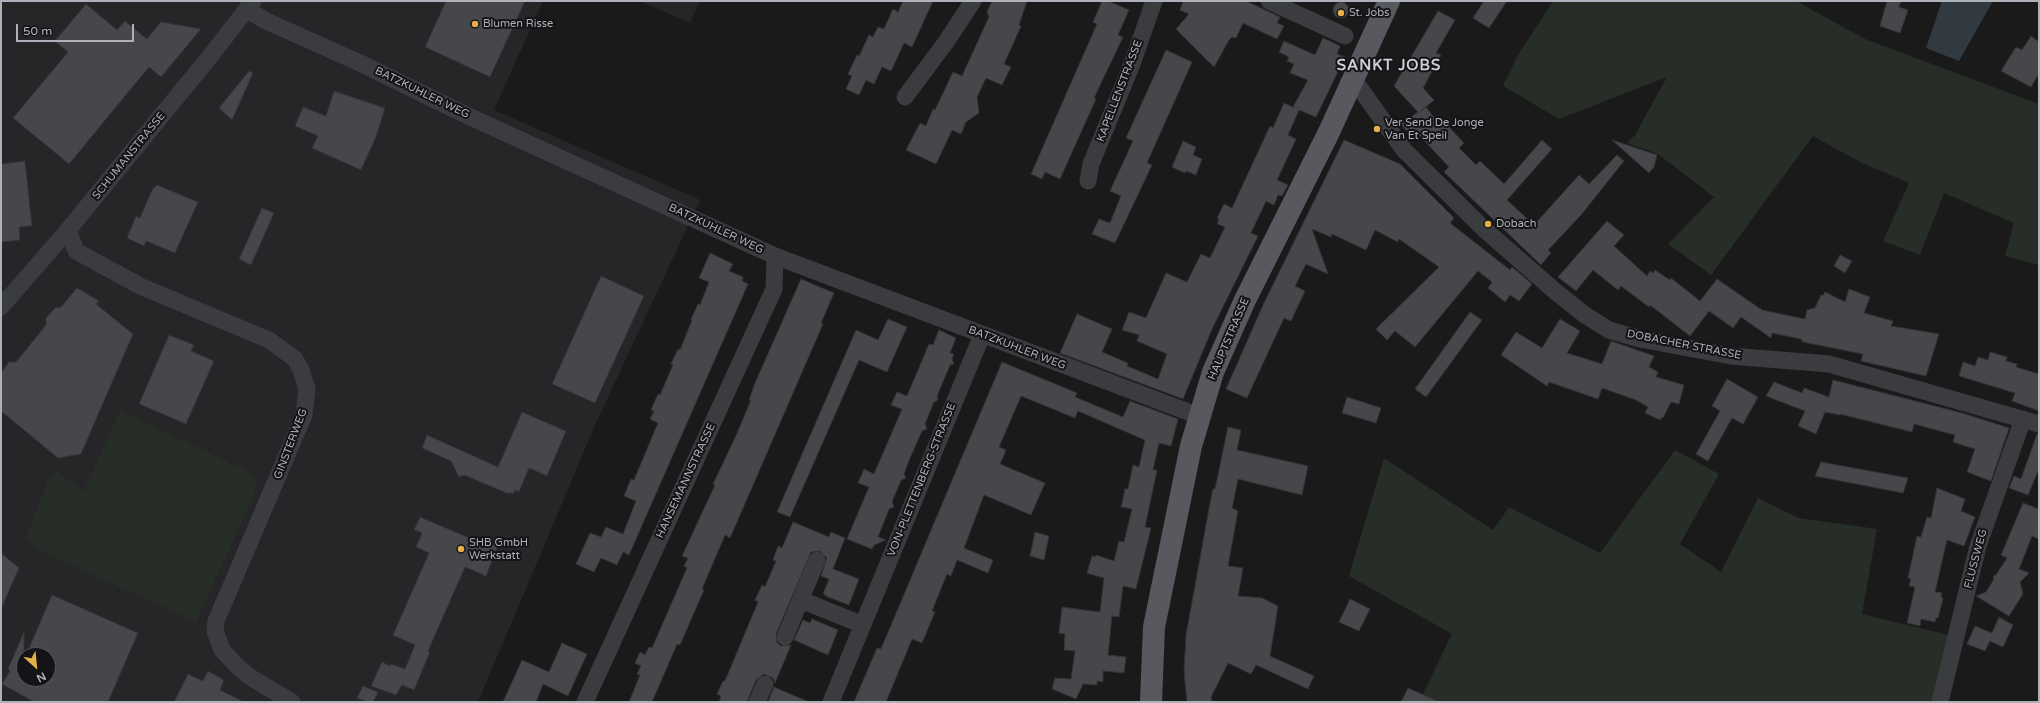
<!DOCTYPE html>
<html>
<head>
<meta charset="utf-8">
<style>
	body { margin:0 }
	#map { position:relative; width:2040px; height:703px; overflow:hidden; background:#1a1a1b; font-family:"Varela Round",sans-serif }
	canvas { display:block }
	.frame { position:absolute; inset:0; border:2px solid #adb1ba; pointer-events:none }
	.north { position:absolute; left:16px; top:647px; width:40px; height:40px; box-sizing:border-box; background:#141417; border:1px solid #515358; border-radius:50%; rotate:153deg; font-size:11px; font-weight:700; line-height:16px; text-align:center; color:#adb1ba }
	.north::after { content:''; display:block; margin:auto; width:14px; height:18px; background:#e5b048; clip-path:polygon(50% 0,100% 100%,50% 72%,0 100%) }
	.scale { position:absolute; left:16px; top:24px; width:118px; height:18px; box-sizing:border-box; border:2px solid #adb1ba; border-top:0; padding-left:5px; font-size:12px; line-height:14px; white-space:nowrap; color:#adb1ba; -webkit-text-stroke:3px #141417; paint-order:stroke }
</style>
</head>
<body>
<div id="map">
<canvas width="2040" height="703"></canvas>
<div class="frame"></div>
<div class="north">N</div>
<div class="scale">50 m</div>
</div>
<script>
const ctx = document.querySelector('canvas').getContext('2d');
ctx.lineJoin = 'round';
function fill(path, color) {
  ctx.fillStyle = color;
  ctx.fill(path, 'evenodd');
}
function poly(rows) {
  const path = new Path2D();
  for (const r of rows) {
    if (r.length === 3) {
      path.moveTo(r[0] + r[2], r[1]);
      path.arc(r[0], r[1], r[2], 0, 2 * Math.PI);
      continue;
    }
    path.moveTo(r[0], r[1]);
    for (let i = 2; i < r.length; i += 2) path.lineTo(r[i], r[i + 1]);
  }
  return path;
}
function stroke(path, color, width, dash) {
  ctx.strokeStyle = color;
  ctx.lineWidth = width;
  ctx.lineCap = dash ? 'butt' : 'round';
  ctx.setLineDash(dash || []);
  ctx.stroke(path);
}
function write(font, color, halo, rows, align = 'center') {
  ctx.font = font + ' "Varela Round",sans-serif';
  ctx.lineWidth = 4;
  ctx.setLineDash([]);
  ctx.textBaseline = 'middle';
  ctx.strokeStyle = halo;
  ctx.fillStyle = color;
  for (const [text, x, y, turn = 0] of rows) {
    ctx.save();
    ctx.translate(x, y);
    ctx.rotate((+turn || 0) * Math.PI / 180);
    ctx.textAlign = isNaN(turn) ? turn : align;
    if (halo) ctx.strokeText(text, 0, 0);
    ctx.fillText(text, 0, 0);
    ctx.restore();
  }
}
const built = poly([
	[1,1,543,1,494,110,700,200,596,423,478,702,1,702],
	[24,655,48,655,48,679,24,679],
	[640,1,700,1,690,23]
]);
const green = poly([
	[1553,1,1796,1,1865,39,2039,104,2039,265,2005,256,2014,223,1944,193,1920,255,1883,241,1909,183,1860,162,1813,136,1711,275,1668,244,1714,197,1658,154,1627,143,1635,135,1667,77,1559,119,1503,86,1518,55],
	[120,410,252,474,255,480,256,490,196,622,40,551,26,538,47,483,56,471,84,491],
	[1675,450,1719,474,1680,544,1721,572,1758,498,1799,518,1877,529,1862,614,1949,635,1935,702,1419,702,1452,634,1349,576,1384,458,1493,530,1509,507,1600,553]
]);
const water = poly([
	[1942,1,1993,1,1959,61,1926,48]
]);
const building = poly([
	[446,1,525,1,490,77,425,47,446,1],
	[903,1,933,1,912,47,904,43,891,71,882,67,874,84,866,80,859,95,846,89,852,76,848,74,857,55,859,56,869,35,873,37,878,27,884,29,893,9,898,12,903,1],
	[992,1,1027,1,1019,25,1021,26,1004,64,1011,67,1002,85,986,78,977,97,979,113,966,122,961,134,952,130,936,164,906,150,920,123,926,126,933,109,935,110,953,72,962,76,989,17,987,12,992,1],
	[1102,1,1108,1,1129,10,1118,35,1123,37,1094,98,1096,99,1060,179,1045,172,1042,179,1031,174,1097,24,1093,22,1102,1],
	[1183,1,1246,1,1280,17,1277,23,1284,26,1277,39,1243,23,1236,38,1232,37,1229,40,1214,67,1176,29,1189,14,1180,10,1183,1],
	[1484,1,1507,1,1489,28,1473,18,1484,1],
	[1887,1,1901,1,1899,7,1908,10,1900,33,1880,26,1887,1],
	[1341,10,8],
	[86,4,117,30,125,21,147,39,161,22,201,29,161,77,149,67,69,164,13,118,68,52,55,41,86,4],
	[1438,11,1455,20,1436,53,1441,55,1423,88,1434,100,1421,111,1426,107,1441,127,1449,127,1464,143,1459,148,1476,165,1480,161,1504,184,1542,140,1552,149,1507,200,1534,225,1579,175,1589,184,1617,155,1624,161,1581,215,1548,250,1551,253,1541,265,1444,172,1449,167,1419,135,1413,139,1401,124,1418,112,1394,86,1438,11],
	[2031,36,2039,42,2039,73,2031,87,2001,71,2016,47,2022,50,2031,36],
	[1323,38,1340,46,1337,54,1345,57,1316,117,1299,110,1288,135,1296,139,1277,180,1288,185,1282,196,1278,195,1274,205,1266,201,1251,233,1258,236,1212,329,1183,399,1060,353,1077,314,1112,329,1102,352,1128,363,1127,366,1158,379,1167,354,1137,341,1139,335,1122,330,1129,312,1146,318,1166,273,1187,282,1201,254,1210,258,1225,227,1217,224,1219,219,1217,218,1224,204,1232,208,1270,126,1273,128,1284,103,1295,108,1293,107,1308,80,1290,73,1294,64,1287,61,1289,57,1279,52,1284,41,1315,55,1323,38],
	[1166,50,1192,62,1147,163,1152,165,1115,243,1092,234,1099,219,1110,223,1121,196,1110,191,1133,141,1126,138,1166,50],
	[249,71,253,73,232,120,219,108,249,71],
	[334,91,385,108,376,137,361,170,312,148,318,136,295,126,303,107,326,116,334,91],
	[1344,140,1400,164,1454,218,1450,223,1510,270,1512,267,1532,284,1519,301,1510,295,1505,302,1488,288,1492,282,1478,271,1415,347,1395,331,1387,340,1376,329,1439,267,1399,239,1398,242,1375,230,1366,250,1332,234,1331,237,1312,229,1328,274,1306,264,1295,286,1305,291,1291,321,1284,318,1247,398,1226,389,1264,303,1344,140],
	[1612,140,1657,155,1654,167,1649,173,1612,140],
	[1183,141,1196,147,1193,155,1202,159,1196,175,1186,171,1185,173,1172,167,1183,141],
	[25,161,32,226,19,227,20,240,1,242,1,164,25,161],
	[157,185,198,202,175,253,146,241,144,246,127,238,136,216,140,218,152,190,157,185],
	[262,208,274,213,251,265,239,259,262,208],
	[1607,221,1624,235,1614,246,1647,276,1650,271,1653,273,1655,270,1670,280,1671,278,1700,301,1717,279,1762,310,1805,319,1807,310,1815,308,1821,295,1824,295,1825,292,1845,302,1849,289,1870,297,1864,313,1893,321,1891,326,1939,334,1926,376,1861,361,1863,354,1803,342,1801,339,1772,333,1771,338,1741,317,1733,328,1709,311,1690,336,1650,305,1649,307,1621,286,1618,290,1593,270,1576,291,1558,277,1607,221],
	[710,253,733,264,729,271,743,277,742,281,748,284,629,555,623,552,617,565,601,558,594,572,576,564,590,533,601,537,606,527,623,534,636,501,624,496,631,479,634,480,658,423,650,419,654,411,651,410,658,394,660,395,673,365,671,364,678,349,680,350,692,320,691,319,698,304,700,305,709,282,699,278,710,253],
	[1840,255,1852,261,1845,273,1834,266,1840,255],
	[601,276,644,296,595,403,552,384,601,276],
	[801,279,834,293,821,323,823,324,730,538,725,535,702,589,704,590,680,645,677,644,652,702,629,702,640,675,637,674,641,666,635,663,640,652,645,655,649,647,652,648,687,568,684,566,688,558,682,556,715,485,713,484,735,438,751,400,749,400,755,383,801,279],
	[77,288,99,301,96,304,133,334,81,454,58,458,1,411,1,373,9,362,16,362,46,325,46,318,55,308,61,307,77,288],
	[1470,312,1482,320,1426,397,1415,389,1470,312],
	[888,319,907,327,887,372,859,360,790,517,777,512,856,330,878,340,888,319],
	[1560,319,1580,331,1567,353,1602,364,1611,341,1654,356,1649,367,1658,372,1656,377,1684,385,1679,404,1671,402,1663,418,1662,417,1660,420,1645,413,1648,407,1636,400,1602,388,1598,399,1549,382,1547,386,1501,355,1516,332,1542,348,1560,319],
	[939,330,956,338,950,353,954,354,952,359,954,364,950,365,937,396,938,400,934,402,925,424,927,429,922,431,910,458,904,474,906,478,901,480,892,502,894,507,889,509,878,537,886,540,874,545,872,549,847,539,869,487,858,483,864,469,874,474,902,409,891,405,897,392,907,396,929,344,933,345,939,330],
	[169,335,194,345,191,351,214,361,186,424,139,404,169,335],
	[1990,352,2007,357,2006,361,2017,364,2016,367,2039,374,2039,411,2012,401,2015,393,1959,376,1963,362,1975,366,1978,357,1988,360,1990,352],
	[1002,362,1077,393,1075,397,1123,417,1130,401,1178,419,1171,446,1159,443,1153,470,1157,470,1145,527,1151,528,1136,589,1123,586,1119,617,1112,616,1108,655,1126,657,1124,673,1103,671,1103,682,1097,681,1097,685,1083,684,1076,699,1052,689,1055,678,1071,679,1075,651,1064,650,1065,634,1059,633,1062,607,1100,612,1104,578,1087,573,1092,556,1095,557,1096,555,1114,561,1119,541,1124,542,1132,509,1121,507,1125,489,1128,489,1133,465,1139,467,1145,440,1078,411,1075,418,1021,396,999,447,1006,450,1000,464,1045,483,1031,515,984,495,964,548,993,560,988,573,957,560,951,576,947,574,932,611,935,612,922,643,912,639,886,702,854,702,877,648,881,649,1002,362],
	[1727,379,1758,397,1743,424,1732,418,1708,461,1696,454,1720,411,1712,406,1727,379],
	[1833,380,1962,413,2009,428,1991,481,1967,472,1975,449,1953,442,1955,435,1914,424,1912,432,1840,414,1840,415,1825,412,1816,434,1798,426,1805,411,1766,396,1774,382,1802,393,1804,388,1829,397,1833,380],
	[1347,397,1381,408,1376,423,1342,413,1347,397],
	[522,412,566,431,547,476,529,468,519,492,515,490,513,494,509,492,509,494,464,475,459,477,451,461,422,448,427,435,498,467,522,412],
	[1228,427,1241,430,1237,450,1308,466,1302,495,1238,479,1232,508,1238,511,1228,566,1243,568,1238,596,1262,598,1278,606,1270,656,1314,676,1308,689,1256,665,1251,674,1228,663,1211,697,1212,702,1187,702,1184,672,1186,635,1210,503,1213,489,1215,489,1228,427],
	[2037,434,2039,434,2039,469,2028,495,2009,488,2014,476,2021,479,2037,434],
	[1821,462,1908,478,1903,493,1815,476,1821,462],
	[1937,488,1965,499,1961,511,1975,517,1964,546,1947,540,1935,592,1942,593,1941,597,1943,598,1938,618,1936,618,1935,622,1921,619,1920,626,1907,623,1915,587,1909,586,1911,579,1908,578,1917,536,1921,537,1927,517,1931,518,1937,488],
	[2023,503,2039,509,2039,539,2032,536,2019,569,2029,573,2020,582,2023,594,2009,616,1976,596,1986,592,1994,579,1993,576,1996,575,2007,558,2001,555,2023,503],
	[420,517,481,543,484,536,499,543,486,576,465,567,428,651,430,652,414,690,402,685,396,695,371,686,382,662,390,666,391,664,405,669,415,645,393,635,429,553,416,547,422,533,414,530,420,517],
	[793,522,829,537,831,532,845,538,833,569,859,579,849,605,828,597,823,594,829,579,821,576,827,558,820,551,811,552,776,634,777,643,781,646,791,645,775,683,773,678,764,674,756,680,747,702,719,702,721,696,717,694,723,681,725,681,758,602,755,600,762,585,765,587,776,561,773,560,778,546,782,548,793,522],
	[1035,532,1049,536,1044,560,1030,556,1035,532],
	[1,553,19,568,1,609,1,553],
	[52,595,138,633,108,702,34,702,2,684,10,671,8,669,24,632,24,679,48,679,48,655,26,655,52,595],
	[1350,599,1370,609,1359,631,1339,622,1350,599],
	[1999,617,2013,625,2003,647,1990,641,1985,651,1967,644,1975,626,1992,633,1999,617],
	[812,619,838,630,828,655,794,640,803,620,810,623,812,619],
	[562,643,587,654,568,696,543,684,536,702,503,702,522,660,549,672,562,643],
	[208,671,224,680,220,690,244,702,174,702,188,674,203,681,208,671],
	[363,686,378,692,373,702,367,702,357,698,363,686],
	[774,687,809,702,768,702,774,687],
	[1408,688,1439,702,1401,702,1408,688]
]);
const minor = poly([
	[1269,1,1345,36],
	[247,9,264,20,360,63,466,115,775,256,1199,416],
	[1354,80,1404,150,1484,229,1556,292,1585,315,1609,330,1640,339,1731,356,1829,364,2039,424],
	[905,97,946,42,973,1],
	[1088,181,1091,164,1132,64,1154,1],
	[68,230,76,251,140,286,269,340,295,359,301,370,307,389,304,415,216,621,215,631,222,650,237,666,250,677,292,702],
	[1,307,68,230,212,54,253,1],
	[801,600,863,625],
	[785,637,817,560],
	[585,702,774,289,775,256],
	[757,702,765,684],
	[831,702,982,335],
	[1940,702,1978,546,2023,419]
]);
const major = poly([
	[1151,702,1154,627,1191,446,1213,372,1245,300,1329,132,1389,1]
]);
const markers = [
	[1341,13,4,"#e5b048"],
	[475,24,4,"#e5b048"],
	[1377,129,4,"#e5b048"],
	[1488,224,4,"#e5b048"],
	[461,549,4,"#e5b048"]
];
const poiNames = [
	["St. Jobs",1349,13],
	["Blumen Risse",483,24],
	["Ver Send De Jonge",1385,123],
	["Van Et Speil",1385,136],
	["Dobach",1496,224],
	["SHB GmbH",469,543],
	["Werkstatt",469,556]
];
const streetNames = [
	["KAPELLENSTRASSE",1120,91,-69],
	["BATZKUHLER WEG",422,93,26],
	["SCHUMANSTRASSE",129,156,-51],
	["BATZKUHLER WEG",716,229,25],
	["HAUPTSTRASSE",1229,339,-67],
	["DOBACHER STRASSE",1684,345,11],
	["BATZKUHLER WEG",1017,348,21],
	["GINSTERWEG",291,444,-69],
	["VON-PLETTENBERG-STRASSE",922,480,-68],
	["HANSEMANNSTRASSE",686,481,-65],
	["FLUSSWEG",1976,559,-75]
];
const districtNames = [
	["SANKT JOBS",1389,66]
];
fill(built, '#262628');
fill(green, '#262e27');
fill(water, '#323a41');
fill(building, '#47474b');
stroke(building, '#343437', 1);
stroke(minor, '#3b3c40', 17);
stroke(major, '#57595f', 22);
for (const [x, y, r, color] of markers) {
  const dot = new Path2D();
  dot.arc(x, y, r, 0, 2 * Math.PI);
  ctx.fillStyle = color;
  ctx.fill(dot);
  stroke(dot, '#141417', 1.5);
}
write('11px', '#adb1ba', '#141417', poiNames, 'left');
write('11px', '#adb1ba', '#141417', streetNames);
ctx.letterSpacing = '1px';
write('bold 15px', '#ced0d6', '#141417', districtNames);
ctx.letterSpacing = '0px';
</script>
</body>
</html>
